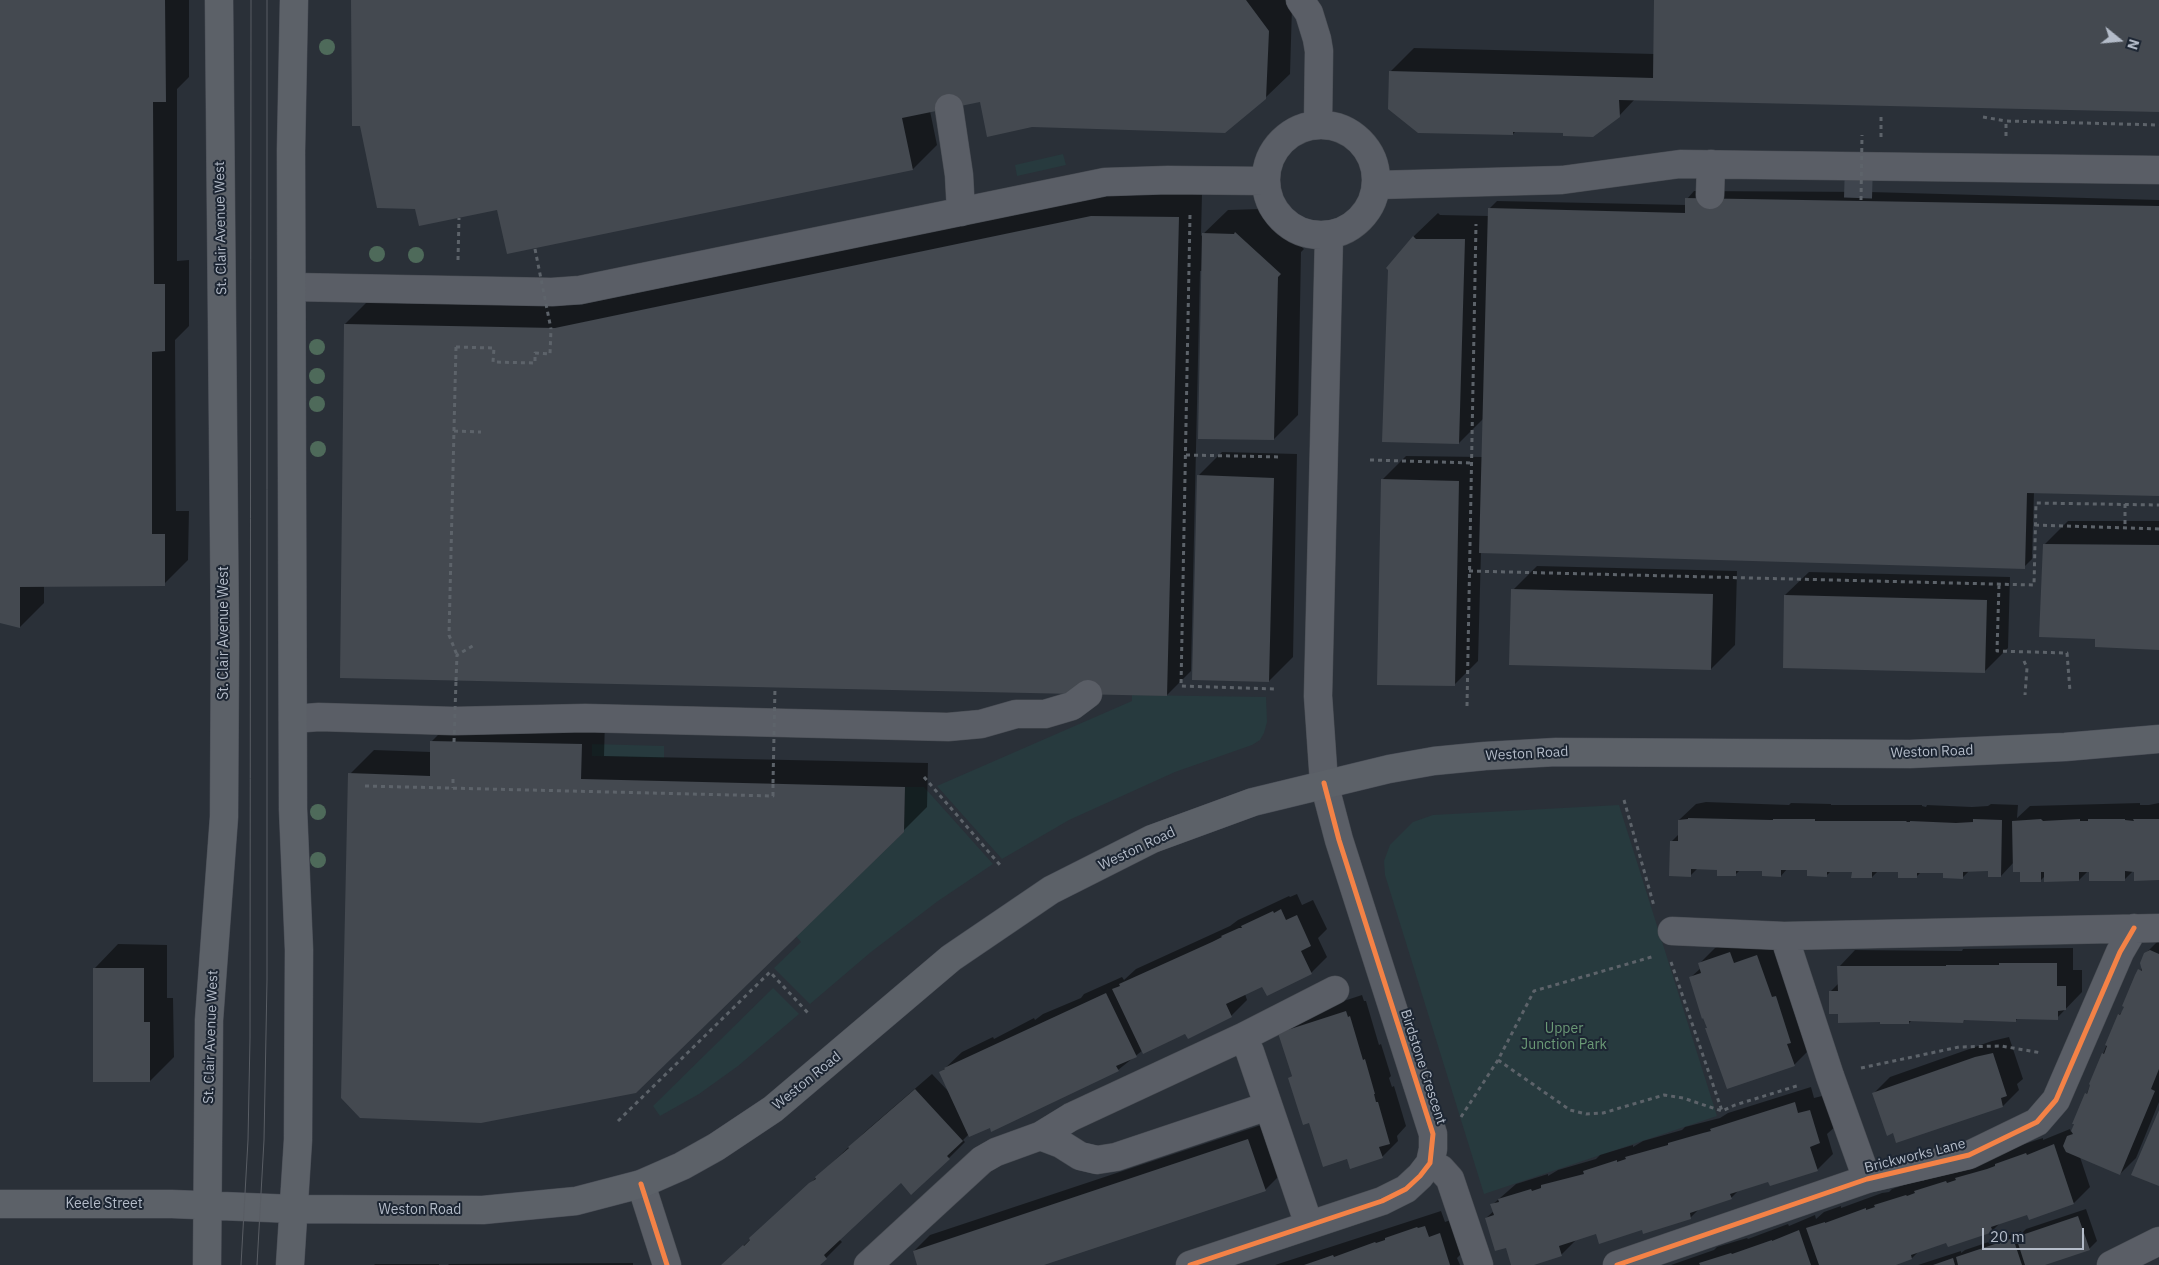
<!DOCTYPE html>
<html>
<head>
<meta charset="utf-8">
<style>
	body { margin:0 }
	#map { position:relative; width:2159px; height:1265px; overflow:hidden; background:#2a3038; font-family:"IBM Plex Sans",sans-serif }
	canvas { display:block }
	.north { position:absolute; left:2094px; top:15px; width:50px; height:50px; -webkit-text-stroke:4px #1d2633; paint-order:stroke; rotate:107deg; font-size:14px; font-weight:700; line-height:20px; text-align:center; color:#b4bcc9 }
	.north::after { content:''; display:block; margin:auto; width:18px; height:22px; background:#b4bcc9; clip-path:polygon(50% 0,100% 100%,50% 72%,0 100%) }
	.scale { position:absolute; left:1982px; top:1228px; width:102px; height:22px; box-sizing:border-box; border:2px solid #b4bcc9; border-top:0; padding-left:6px; font-size:15px; line-height:18px; white-space:nowrap; color:#b4bcc9; -webkit-text-stroke:4px #1d2633; paint-order:stroke }
</style>
</head>
<body>
<div id="map">
<canvas width="2159" height="1265"></canvas>
<div class="north">N</div>
<div class="scale">20 m</div>
</div>
<script>
const ctx = document.querySelector('canvas').getContext('2d');
ctx.lineJoin = 'round';
function fill(path, color) {
  ctx.fillStyle = color;
  ctx.fill(path, 'evenodd');
}
function poly(rows) {
  const path = new Path2D();
  for (const r of rows) {
    if (r.length === 3) {
      path.moveTo(r[0] + r[2], r[1]);
      path.arc(r[0], r[1], r[2], 0, 2 * Math.PI);
      continue;
    }
    path.moveTo(r[0], r[1]);
    for (let i = 2; i < r.length; i += 2) path.lineTo(r[i], r[i + 1]);
  }
  return path;
}
function stroke(path, color, width, dash) {
  ctx.strokeStyle = color;
  ctx.lineWidth = width;
  ctx.lineCap = dash ? 'butt' : 'round';
  ctx.setLineDash(dash || []);
  ctx.stroke(path);
}
function write(font, color, halo, rows, align = 'center') {
  ctx.font = font + ' "IBM Plex Sans",sans-serif';
  ctx.lineWidth = 4;
  ctx.setLineDash([]);
  ctx.textBaseline = 'middle';
  ctx.strokeStyle = halo;
  ctx.fillStyle = color;
  for (const [text, x, y, turn = 0] of rows) {
    ctx.save();
    ctx.translate(x, y);
    ctx.rotate((+turn || 0) * Math.PI / 180);
    ctx.textAlign = isNaN(turn) ? turn : align;
    if (halo) ctx.strokeText(text, 0, 0);
    ctx.fillText(text, 0, 0);
    ctx.restore();
  }
}
const green = poly([
	[1063,154,1066,165,1017,176,1015,165],
	[1132,695,1266,697,1267,722,1264,733,1260,740,1252,745,1175,772,1069,820,1002,859,937,786,1132,701],
	[592,744,664,746,664,758,592,756],
	[905,787,924,787,993,864,938,901,871,952,810,1004,774,968,801,942,796,936,904,832],
	[1619,805,1717,1116,1484,1194,1385,875,1384,861,1390,845,1413,822,1433,815],
	[773,988,799,1014,738,1066,699,1094,660,1116,653,1106]
]);
const shadow = poly([
	[0,0,189,0,189,77,177,89,177,261,189,260,189,326,175,340,176,511,189,511,188,560,164,584,44,585,44,603,20,627,0,622],
	[353,0,1287,0,1292,7,1290,74,1265,98,981,101,930,111,937,145,913,169,498,209],
	[1655,0,2159,0,2159,111,1635,99,1619,116,1564,132,1516,131,1513,134,1390,72,1414,48,1655,54],
	[1694,191,1870,192,2159,200,2159,495,2034,492,2032,559,2024,567,1481,552,1478,661,1454,685,1382,480,1406,456,1483,457,1484,418,1459,443,1388,268,1414,236,1438,213,1440,215,1489,216,1489,209,1497,201,1687,205,1687,199],
	[1116,193,1202,194,1201,236,1228,210,1260,209,1304,249,1301,252,1298,415,1274,439,1203,271,1200,271,1191,671,1167,695,345,324,369,300,579,305],
	[1222,452,1297,454,1293,657,1269,681,1198,476],
	[2068,521,2159,521,2159,649,2097,638,2044,545],
	[1537,566,1737,571,1735,645,1711,669,1513,590],
	[1809,572,2010,577,2008,648,1984,672,1785,595],
	[455,718,605,721,604,756,928,763,927,807,903,831,350,774,374,750,431,752,431,742],
	[1706,802,1789,805,1791,803,1831,804,1831,805,1922,805,1922,806,1926,807,1927,805,1972,807,1988,806,1991,804,2018,805,2017,818,2030,806,2140,803,2140,805,2149,805,2159,803,2159,879,2135,869,2125,879,2088,871,2079,880,2045,876,2041,880,2022,871,2014,862,2001,876,1989,870,1969,871,1962,878,1944,872,1921,872,1916,877,1899,871,1878,871,1872,877,1853,870,1831,871,1826,876,1809,869,1787,869,1781,876,1763,870,1740,870,1735,875,1718,869,1698,868,1690,876,1671,842,1679,834,1679,820,1696,804],
	[1297,894,1302,905,1313,900,1327,929,1318,938,1327,957,1311,973,1263,985,1245,994,1247,1000,1231,1016,1143,1050,1118,1070,969,1134,963,1140,965,1142,949,1158,901,1181,839,1239,842,1242,819,1265,723,1265,866,1131,932,1074,949,1092,940,1073,962,1052,993,1037,994,1039,1034,1018,1035,1020,1043,1014,1081,998,1084,994,1122,977,1124,980,1136,969,1230,926,1238,920,1289,896,1290,897],
	[1746,937,1773,940,1810,1049,1794,1065,1706,1029,1708,1027,1692,986,1693,984,1691,977,1701,968,1699,964,1715,948],
	[2159,940,2159,1102,2136,1158,2120,1174,2080,1157,2090,1187,2074,1203,2028,1213,2000,1223,1992,1231,1947,1241,1919,1251,1912,1258,1892,1265,1671,1265,1714,1250,1717,1247,1747,1238,1748,1239,1788,1224,1789,1226,1815,1215,1816,1219,1824,1212,1841,1206,1841,1208,1882,1193,1889,1192,1892,1189,1922,1179,1923,1181,1932,1176,2009,1151,2012,1148,2043,1138,2043,1140,2070,1129,2071,1132,2119,1015,2123,1011,2142,967,2145,954],
	[118,944,167,945,167,998,173,998,174,1057,150,1081,95,968],
	[2073,948,2073,970,2082,970,2082,992,2057,1018,2018,1018,2016,1020,1966,1018,1963,1022,1912,1020,1909,1023,1840,1013,1831,991,1839,983,1839,967,1855,950,1962,951,1963,949],
	[1362,995,1364,1001,1366,1001,1379,1045,1381,1044,1391,1076,1389,1078,1392,1087,1394,1086,1406,1126,1397,1136,1398,1141,1382,1157,1347,1157,1310,1122,1289,1078,1293,1075,1279,1033,1295,1017],
	[2009,1037,2023,1079,2017,1084,2019,1090,2003,1106,1874,1093,1890,1077,1992,1041],
	[1811,1087,1814,1098,1826,1095,1836,1126,1827,1134,1833,1154,1817,1170,1769,1181,1739,1190,1731,1198,1700,1208,1691,1217,1644,1232,1643,1229,1597,1233,1578,1238,1561,1255,1530,1265,1512,1265,1507,1246,1486,1218,1494,1211,1492,1205,1516,1184,1548,1174,1548,1176,1558,1170,1596,1159,1600,1155,1633,1145,1633,1147,1643,1141,1682,1130,1685,1127,1720,1118,1728,1113],
	[1264,1124,1281,1174,1265,1190,1040,1265,919,1265,914,1251,930,1235],
	[2086,1209,2097,1241,2089,1249,2041,1265,1918,1265,1961,1251,1961,1253,1965,1250,2021,1231,2022,1233,2026,1229],
	[1441,1211,1445,1222,1456,1218,1466,1249,1457,1258,1460,1265,1275,1265],
	[633,1263,633,1265,448,1265,449,1264],
	[375,1264,439,1264,439,1265,374,1265]
]);
const building = poly([
	[0,0,165,0,166,102,153,102,154,284,165,284,165,351,152,352,152,534,165,534,165,586,20,587,20,628,0,623],
	[351,0,1246,0,1269,31,1266,99,1225,133,1032,127,987,137,980,102,902,118,913,170,507,254,497,210,419,226,415,209,377,208,360,126,352,126],
	[1654,0,2159,0,2159,112,1619,100,1620,117,1593,137,1563,136,1563,133,1513,132,1513,135,1418,133,1388,109,1389,71,1653,78],
	[1685,198,2159,206,2159,496,2027,493,2025,569,1479,553,1488,208,1685,213],
	[1091,216,1179,217,1167,696,340,678,344,324,555,328],
	[1235,232,1281,274,1278,277,1274,440,1198,439,1202,233,1234,234],
	[1413,236,1416,239,1465,239,1459,444,1382,442,1388,270,1386,268],
	[1197,475,1274,478,1269,682,1192,680],
	[1381,479,1459,481,1455,686,1377,685],
	[2043,544,2159,545,2159,650,2095,647,2095,639,2039,637],
	[1511,589,1713,594,1711,670,1509,665],
	[1784,595,1987,600,1985,673,1783,668],
	[430,741,582,744,581,779,905,787,904,832,636,1093,481,1123,360,1118,341,1098,348,773,430,776],
	[1688,818,1771,820,1773,820,1773,819,1815,819,1815,821,1907,821,1906,822,1910,822,1910,821,1956,823,1973,822,1973,819,2002,820,2001,877,1988,877,1988,871,1963,872,1963,879,1943,878,1943,873,1917,873,1917,878,1898,878,1898,872,1872,872,1872,878,1851,878,1852,872,1827,872,1827,877,1807,876,1807,870,1781,870,1781,877,1762,876,1762,871,1736,871,1736,876,1717,876,1717,870,1691,869,1691,877,1669,876,1670,841,1678,841,1678,820,1688,819],
	[2041,819,2043,821,2080,819,2080,821,2088,821,2088,819,2125,819,2125,820,2134,821,2133,819,2159,819,2159,880,2134,881,2134,872,2125,871,2125,881,2089,881,2089,872,2079,872,2079,881,2044,882,2044,872,2041,872,2041,882,2020,882,2020,872,2013,872,2012,821],
	[1281,909,1286,920,1297,915,1311,946,1301,951,1312,974,1267,996,1262,987,1226,1004,1232,1017,1188,1039,1185,1034,1143,1054,1112,989,1120,986,1119,984,1212,942,1222,937,1221,936,1239,928,1242,928,1241,926,1273,911,1274,913],
	[2150,950,2159,954,2159,1069,2151,1089,2155,1091,2120,1175,2066,1152,2063,1146,2067,1136,2073,1134,2071,1131,2074,1124,2072,1124,2085,1093,2087,1094,2090,1085,2089,1084,2102,1053,2104,1054,2107,1046,2105,1045,2118,1014,2120,1015,2124,1007,2122,1006,2135,975,2138,969,2142,971,2140,963,2144,953],
	[1730,952,1734,963,1757,955,1772,997,1776,996,1791,1043,1787,1044,1795,1066,1727,1089,1705,1028,1707,1028,1703,1018,1702,1019,1689,977,1701,973,1698,963],
	[1999,963,2057,963,2057,986,2066,986,2066,1010,2058,1011,2058,1020,2016,1019,2016,1022,1964,1020,1963,1023,1909,1021,1909,1024,1880,1024,1880,1022,1838,1023,1838,1014,1829,1014,1829,991,1838,991,1837,966,1946,966,1946,965,1999,965],
	[93,968,144,968,144,1022,150,1022,150,1082,93,1082],
	[1106,993,1137,1057,1116,1066,1119,1071,991,1132,990,1128,969,1137,939,1072,945,1069,944,1068],
	[1346,1011,1348,1017,1350,1016,1363,1060,1365,1059,1375,1094,1374,1094,1376,1102,1378,1102,1390,1144,1379,1147,1383,1158,1350,1169,1347,1159,1323,1167,1309,1123,1303,1125,1288,1078,1292,1076,1278,1033],
	[1993,1053,2007,1096,2001,1098,2003,1107,1896,1143,1893,1133,1887,1136,1872,1093,1975,1057],
	[915,1089,963,1141,947,1156,950,1159,911,1195,901,1183,824,1255,827,1259,820,1265,721,1265,743,1245,744,1246,750,1240,749,1238,809,1183,816,1179,815,1177,849,1148,848,1147],
	[1795,1102,1798,1113,1810,1110,1820,1143,1810,1147,1818,1171,1770,1186,1768,1182,1730,1194,1732,1199,1690,1213,1691,1219,1643,1234,1642,1230,1599,1244,1596,1234,1559,1246,1562,1256,1534,1265,1511,1265,1506,1248,1495,1251,1485,1218,1494,1215,1490,1204,1499,1202,1498,1199,1531,1189,1532,1191,1541,1188,1541,1185,1584,1174,1583,1171,1617,1160,1617,1162,1626,1159,1625,1157,1668,1145,1668,1143,1703,1133,1711,1131,1710,1129],
	[2159,1110,2159,1186,2131,1175],
	[1248,1139,1266,1191,1044,1265,917,1265,913,1251],
	[2054,1144,2074,1204,2029,1220,2027,1215,1991,1227,1993,1232,1948,1247,1946,1243,1911,1255,1912,1259,1896,1265,1819,1265,1806,1228,1825,1222,1825,1223,1866,1208,1866,1210,1875,1207,1874,1205,1906,1195,1907,1196,1915,1193,1914,1191,1946,1181,1947,1183,1956,1180,1955,1178,1987,1169,1995,1166,1995,1164,2026,1153,2027,1155],
	[2078,1216,2090,1250,2045,1265,2025,1265,2016,1237],
	[1425,1226,1429,1237,1440,1233,1450,1265,1304,1265,1333,1255,1334,1257,1375,1242,1376,1243,1385,1240,1385,1238,1417,1227,1418,1228],
	[1799,1230,1811,1265,1700,1265,1699,1263,1731,1253,1732,1254,1772,1240,1772,1241],
	[2013,1238,2022,1265,1958,1265,1956,1257],
	[1953,1258,1955,1265,1933,1265]
]);
const minorTunnel = poly([
	[1858,198,1859,165]
]);
const path = poly([
	[1983,117,2006,121],
	[2006,136,2006,121,2159,125],
	[1881,137,1881,115],
	[1190,215,1181,686,1277,689],
	[458,260,459,218],
	[456,347,494,348,493,362,535,363,535,353,550,354,551,329],
	[1186,455,1282,457],
	[1370,460,1472,463],
	[2125,504,2125,528],
	[2035,525,2159,529],
	[1469,571,2034,585,2036,503,2159,505],
	[1999,585,1997,651,2067,653,2070,691],
	[2024,661,2027,668,2025,695],
	[456,681,457,655,476,644],
	[1467,706,1476,224],
	[924,777,1000,865],
	[453,779,453,788],
	[365,786,773,796,773,783],
	[1624,800,1654,906],
	[1671,962,1722,1111],
	[1498,1060,1570,1110,1586,1114,1603,1113,1664,1095,1683,1098,1722,1111,1735,1105,1800,1085],
	[1861,1068,1959,1047,2001,1046,2042,1053],
	[1461,1117,1498,1060,1534,991,1655,956],
	[618,1121,770,972,808,1013]
]);
const minor = poly([
	[1300,0,1309,13,1317,39,1319,51,1318,124],
	[949,108,959,175,961,212],
	[1321,180,55],
	[1377,185,1562,180,1680,164,2159,170],
	[1710,195,1711,164],
	[293,287,552,292,580,290,1105,182,1168,180,1265,181],
	[293,719,319,717,454,721,585,718,948,727,981,724,1016,714,1045,714,1072,706,1088,694],
	[1672,931,1784,936,2159,928],
	[1784,936,1830,1076,1867,1179],
	[1243,1037,1250,1052,1309,1225],
	[1040,1136,1061,1144,1080,1156,1097,1160,1116,1157,1268,1106],
	[1430,1163,1441,1169,1450,1179,1479,1265],
	[641,1184,667,1265],
	[868,1265,982,1160,996,1152,1040,1136,1071,1117,1243,1037,1335,990],
	[1190,1265,1382,1201,1406,1189,1420,1176,1430,1163,1433,1149,1433,1134,1339,840,1324,783,1318,696,1329,236],
	[1617,1265,1867,1179,1969,1155,2037,1122,2056,1100,2120,952,2134,928],
	[2111,1265,2159,1241]
]);
const major = poly([
	[0,1204,172,1204,294,1209,483,1210,576,1201,641,1184,682,1166,716,1147,773,1109,951,958,1051,890,1152,839,1253,802,1389,769,1434,761,1485,756,1556,752,1910,754,2065,747,2159,739],
	[207,1265,209,1020,224,817,225,643,219,0],
	[290,1265,298,1140,299,950,293,809,291,151,294,0]
]);
const tram = poly([
	[241,1265,248,1140,250,1038,251,0],
	[257,1265,264,1140,267,980,267,0]
]);
const pathBridge = poly([
	[1861,200,1862,135],
	[535,249,551,329],
	[456,347,449,635,457,655],
	[454,431,481,432],
	[454,742,456,681],
	[773,783,775,687]
]);
const cycleway = poly([
	[641,1184,667,1265],
	[1190,1265,1382,1201,1406,1189,1420,1176,1430,1163,1433,1134,1339,840,1324,783],
	[1617,1265,1867,1179,1969,1155,2037,1122,2056,1100,2120,952,2134,928]
]);
const trees = [
	[327,47],
	[377,254],
	[416,255],
	[317,347],
	[317,376],
	[317,404],
	[318,449],
	[318,812],
	[318,860]
];
const streetNames = [
	["St. Clair Avenue West",221,228,-91],
	["St. Clair Avenue West",224,633,-90],
	["Weston Road",1932,752,-2],
	["Weston Road",1527,754,-3],
	["Weston Road",1137,849,-25],
	["St. Clair Avenue West",211,1037,-88],
	["Birdstone Crescent",1423,1067,72],
	["Weston Road",807,1081,-39],
	["Brickworks Lane",1915,1156,-14],
	["Keele Street",104,1204],
	["Weston Road",420,1210]
];
const parkNames = [
	["Upper",1564,1029],
	["Junction Park",1564,1045]
];
fill(green, '#273a3e');
fill(shadow, '#0007');
fill(building, '#444950');
stroke(minorTunnel, '#3f454e', 28, [28, 14]);
stroke(minor, '#484c53', 29);
stroke(major, '#484c55', 29);
stroke(path, '#5d636a', 3, [4, 4]);
stroke(minor, '#5a5e66', 28);
stroke(major, '#5c6168', 28);
stroke(tram, '#595d64', 1);
stroke(pathBridge, '#5d636a', 3, [4, 4]);
stroke(cycleway, '#f48246', 5);
ctx.fillStyle = '#4e6a5a';
for (const [x, y] of trees) {
  ctx.beginPath();
  ctx.arc(x, y, 8, 0, 2 * Math.PI);
  ctx.fill();
}
write('14px', '#b4bcc9', '#1d2633', streetNames);
write('14px', '#6b9a76', '#1d2633', parkNames);
</script>
</body>
</html>
